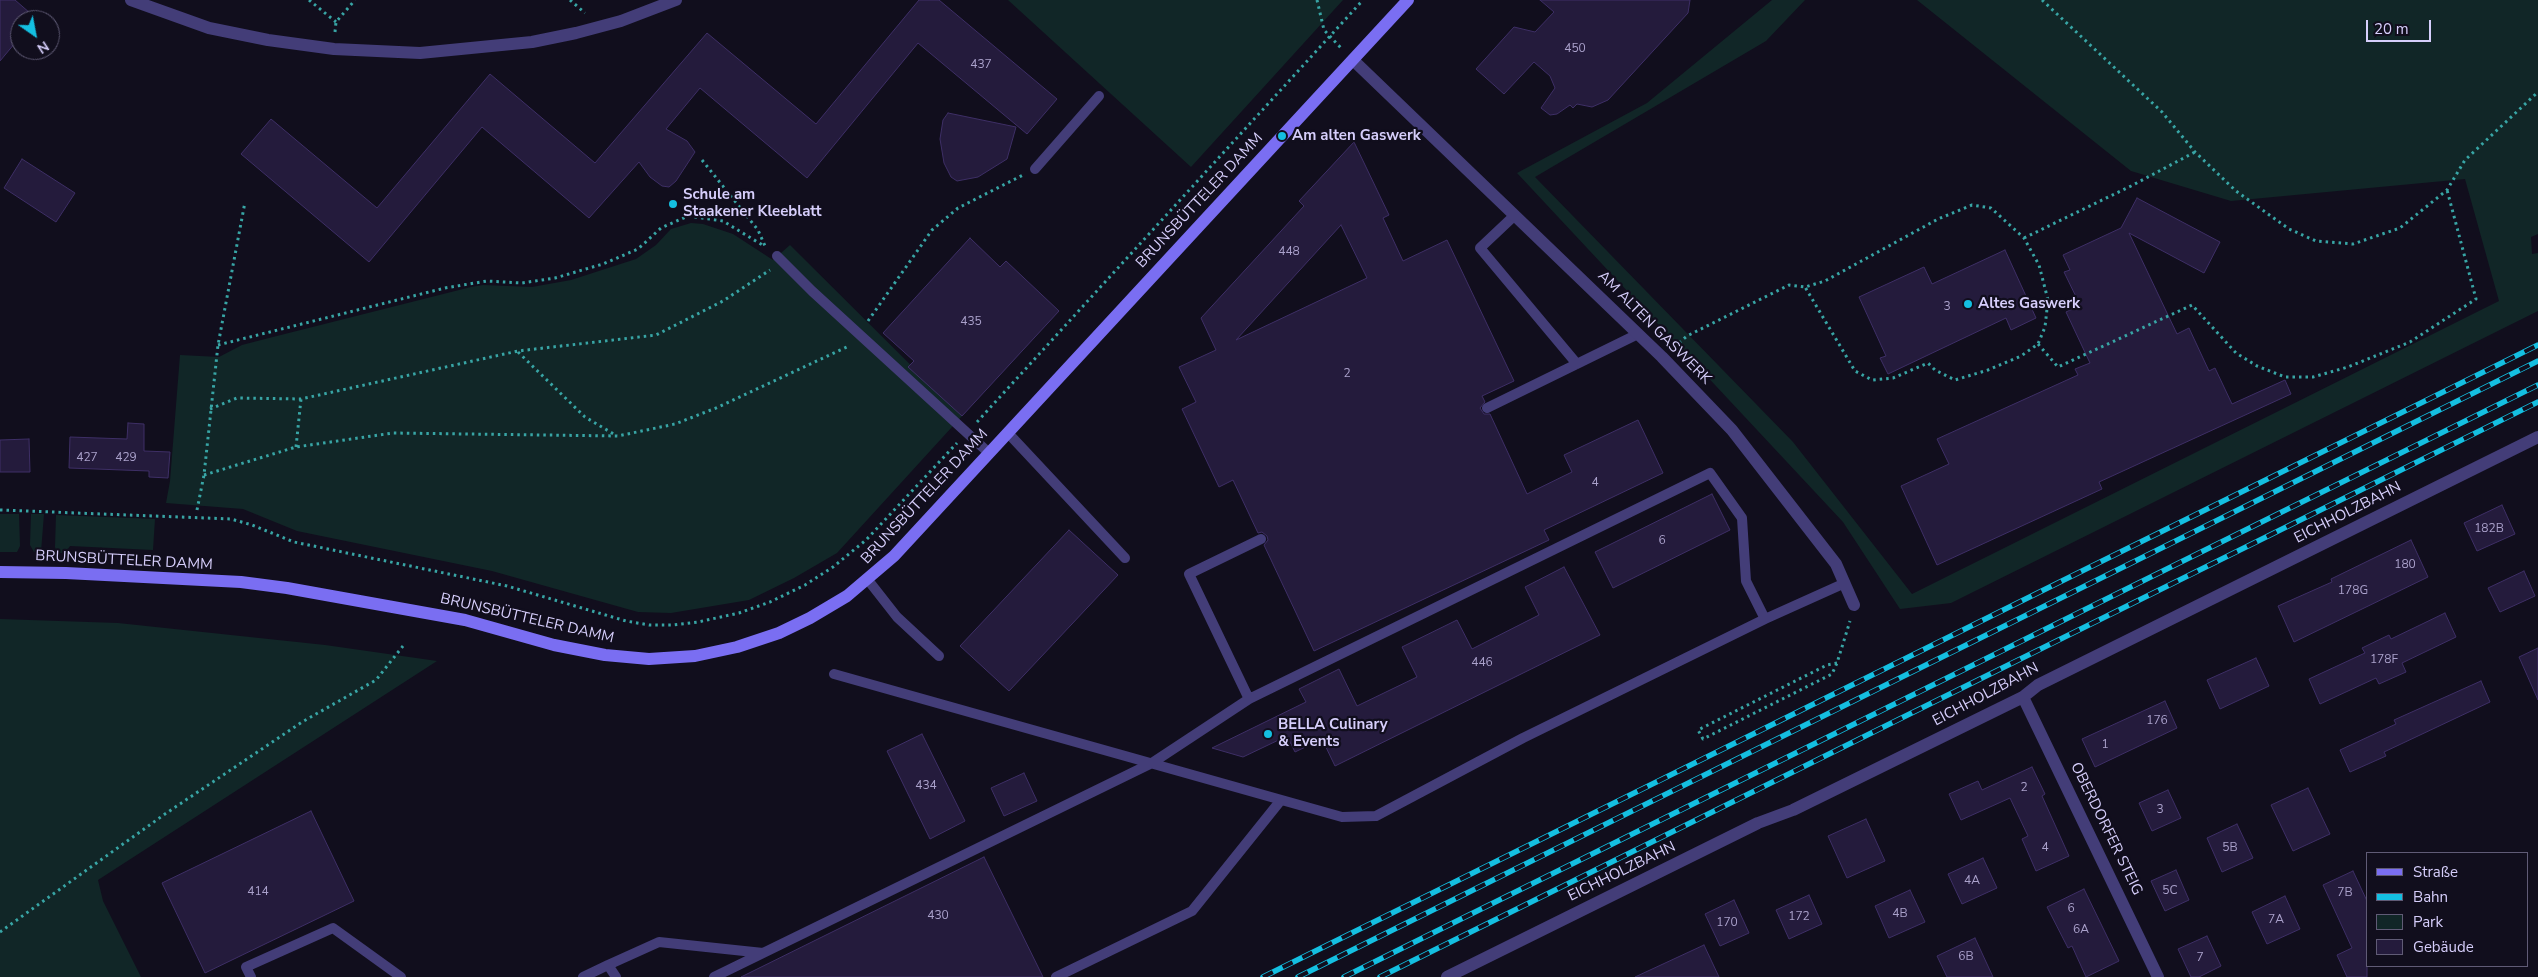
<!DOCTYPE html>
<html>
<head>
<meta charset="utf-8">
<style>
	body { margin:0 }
	#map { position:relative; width:2538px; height:977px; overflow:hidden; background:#110e1d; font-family:"Nunito Sans",sans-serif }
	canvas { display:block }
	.legend { position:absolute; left:2366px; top:852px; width:162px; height:115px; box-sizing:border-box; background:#110e1d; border:1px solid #605b76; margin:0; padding:6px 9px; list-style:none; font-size:15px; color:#d6cefb }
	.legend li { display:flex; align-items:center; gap:10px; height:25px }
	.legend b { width:25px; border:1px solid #605b76 }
	.north { position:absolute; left:10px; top:10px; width:50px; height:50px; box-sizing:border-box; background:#110e1d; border:1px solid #605b76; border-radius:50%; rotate:147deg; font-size:14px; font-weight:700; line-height:20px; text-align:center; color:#d6cefb }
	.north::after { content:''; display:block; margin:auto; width:18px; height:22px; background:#14bfe1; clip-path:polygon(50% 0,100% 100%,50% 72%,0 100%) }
	.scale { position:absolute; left:2366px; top:20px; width:65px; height:22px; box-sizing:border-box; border:2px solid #d6cefb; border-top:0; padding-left:6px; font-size:15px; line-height:18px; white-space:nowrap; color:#d6cefb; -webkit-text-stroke:4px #110e1d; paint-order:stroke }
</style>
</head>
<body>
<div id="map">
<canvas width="2538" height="977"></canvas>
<ul class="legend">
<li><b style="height:6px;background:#7a6ef2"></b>Straße</li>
<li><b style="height:6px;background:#14bfe1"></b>Bahn</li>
<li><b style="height:14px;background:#112627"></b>Park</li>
<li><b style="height:14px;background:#241b3c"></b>Gebäude</li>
</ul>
<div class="north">N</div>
<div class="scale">20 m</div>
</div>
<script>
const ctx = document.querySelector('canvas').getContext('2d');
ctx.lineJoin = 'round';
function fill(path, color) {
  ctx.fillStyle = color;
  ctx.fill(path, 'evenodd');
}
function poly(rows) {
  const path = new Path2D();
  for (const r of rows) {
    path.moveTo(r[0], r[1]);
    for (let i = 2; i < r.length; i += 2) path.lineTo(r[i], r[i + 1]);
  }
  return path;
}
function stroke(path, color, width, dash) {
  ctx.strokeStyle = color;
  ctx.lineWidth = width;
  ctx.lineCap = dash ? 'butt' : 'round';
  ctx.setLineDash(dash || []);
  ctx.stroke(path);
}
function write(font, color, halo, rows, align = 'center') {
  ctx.font = font + ' "Nunito Sans",sans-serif';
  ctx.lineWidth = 4.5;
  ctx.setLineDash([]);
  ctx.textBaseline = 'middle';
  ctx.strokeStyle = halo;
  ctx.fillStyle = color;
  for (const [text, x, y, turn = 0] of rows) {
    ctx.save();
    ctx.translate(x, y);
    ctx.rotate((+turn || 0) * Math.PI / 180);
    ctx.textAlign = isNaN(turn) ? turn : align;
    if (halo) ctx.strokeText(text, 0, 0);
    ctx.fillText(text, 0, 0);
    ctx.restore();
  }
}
const green = poly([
	[1008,0,1343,0,1191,167],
	[1772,0,1805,0,1766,41,1535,177,1793,442,1912,594,2499,301,2465,179,2231,201,2131,171,1917,0,2538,0,2538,234,2531,237,2532,254,2538,253,2538,311,1951,603,1900,609,1843,522,1517,173,1647,103],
	[691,223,703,224,733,234,773,260,790,245,962,416,837,553,794,578,749,600,671,613,638,612,492,571,297,531,243,509,166,503,170,481,180,355,219,357,242,345,269,338,471,287,483,285,532,287,571,280,636,259,656,245,671,229],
	[0,514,19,514,20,546,17,552,0,552],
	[31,514,44,514,41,552,34,552,30,545],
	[56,515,155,519,153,550,70,546,65,553,57,553,55,547],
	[0,619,118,623,325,645,437,661,98,880,103,901,141,977,0,977]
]);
const building = poly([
	[0,0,15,0,38,20,20,20,20,37,0,61,0,0],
	[919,0,939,0,1057,99,1027,134,918,43,807,178,700,88,666,129,687,141,695,152,676,181,669,187,662,186,650,177,639,162,589,218,482,127,369,262,241,154,271,119,377,208,490,74,595,163,707,33,816,124,919,0],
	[1540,0,1690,0,1688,13,1608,100,1592,107,1577,104,1573,108,1570,105,1557,114,1550,115,1541,108,1555,88,1550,76,1534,62,1504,94,1476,69,1514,27,1535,32,1554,12,1540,0],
	[948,113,1016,127,1007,159,978,177,957,181,951,177,944,163,940,139,943,120,948,113],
	[1354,142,1389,215,1383,218,1403,261,1447,240,1514,381,1482,396,1485,402,1480,408,1484,414,1490,414,1527,494,1572,472,1564,455,1638,420,1663,473,1544,530,1549,540,1314,651,1264,545,1268,540,1267,536,1262,532,1258,533,1233,480,1219,487,1182,409,1196,402,1179,367,1216,350,1201,318,1304,206,1299,201,1354,142],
	[1341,225,1367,278,1236,340,1341,225],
	[22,159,75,193,56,222,4,188,22,159],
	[2137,198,2220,242,2204,273,2129,233,2177,334,2189,328,2209,371,2215,368,2232,404,2285,380,2291,394,2099,482,2102,489,1937,565,1901,486,1949,464,1937,439,2078,375,2075,369,2090,363,2066,312,2080,305,2064,272,2070,270,2063,255,2121,228,2137,198],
	[970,238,1000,267,1006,261,1059,311,962,416,908,367,914,361,883,333,970,238],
	[2005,250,2036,318,2011,330,2006,318,1888,374,1880,358,1886,356,1859,297,1924,267,1932,284,2005,250],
	[128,423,144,424,144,451,170,452,168,478,149,477,149,471,69,468,70,437,127,439,128,423],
	[29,439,30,472,0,472,0,440,29,439],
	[1712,494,1730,530,1613,588,1595,552,1712,494],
	[2502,505,2515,534,2477,551,2464,523,2502,505],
	[1069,530,1118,575,1009,691,960,646,1069,530],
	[2411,540,2428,577,2294,642,2278,606,2332,582,2331,579,2411,540],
	[1564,567,1600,635,1335,766,1322,739,1295,752,1287,736,1243,757,1212,748,1306,702,1299,689,1339,669,1357,706,1417,677,1402,647,1457,620,1472,649,1539,615,1525,587,1564,567],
	[2524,571,2535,596,2500,612,2488,588,2524,571],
	[2445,613,2456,637,2402,663,2406,672,2379,684,2376,678,2320,704,2309,679,2365,653,2362,648,2389,635,2391,639,2445,613],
	[2538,648,2538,700,2519,657,2538,648],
	[2256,658,2269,686,2220,709,2207,680,2256,658],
	[2481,681,2490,702,2384,752,2386,756,2350,772,2340,750,2396,724,2394,720,2481,681],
	[2165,701,2177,728,2095,767,2082,739,2165,701],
	[922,734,965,821,930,839,887,751,922,734],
	[2032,767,2045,794,2042,796,2069,856,2036,871,2022,839,2028,836,2010,798,1961,820,1949,794,1978,781,1982,790,2032,767],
	[1024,773,1037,801,1004,816,991,788,1024,773],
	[2308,788,2330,834,2293,851,2271,805,2308,788],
	[2168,790,2181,818,2152,831,2139,803,2168,790],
	[311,811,354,901,205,973,162,883,311,811],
	[1866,819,1885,861,1847,878,1828,836,1866,819],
	[2237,824,2253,858,2222,872,2207,838,2237,824],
	[984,857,1043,977,741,977,984,857],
	[1983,858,1997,888,1962,904,1948,874,1983,858],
	[2176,870,2189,900,2165,911,2151,881,2176,870],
	[2353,871,2367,901,2367,977,2347,977,2337,955,2352,948,2323,885,2353,871],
	[2084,889,2119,961,2086,977,2072,946,2068,948,2047,907,2084,889],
	[1910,890,1925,922,1889,938,1875,906,1910,890],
	[1809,895,1822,924,1789,939,1776,910,1809,895],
	[2285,896,2300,929,2267,944,2252,912,2285,896],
	[1734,900,1749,933,1720,946,1705,914,1734,900],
	[2207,936,2221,966,2199,977,2191,977,2178,949,2207,936],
	[1975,938,1993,977,1947,977,1937,956,1975,938],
	[1704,945,1719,977,1635,977,1704,945]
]);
const path = poly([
	[309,0,336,22],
	[570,0,585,13],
	[1317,0,1324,30,1342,49],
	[2042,0,2162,112,2195,152,2236,191,2289,229,2316,241,2353,244,2400,228,2447,190,2465,160,2538,92],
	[335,32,336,22,355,0],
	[702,160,758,230,765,246],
	[2024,238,2131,186,2195,152],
	[868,321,932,230,958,208,1023,175],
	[2038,344,2058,367,2192,305,2236,353,2257,366,2285,377,2313,377,2348,367,2410,342,2476,299,2447,190],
	[218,345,445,288,487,281,522,283,555,278,603,264,638,249,661,228,688,216,723,221,764,246],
	[1674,347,1687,336,1789,285,1805,287,1825,281,1938,219,1972,205,1991,208,2024,238,2039,265,2048,300,2045,327,2038,344,2021,356,1988,370,1955,380,1935,370,1928,363,1893,378,1872,380,1855,371,1805,287],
	[518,352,585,417,617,436],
	[210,409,237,398,301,399,518,351,656,335,723,301,770,270],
	[977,422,1363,0],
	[296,447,301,399],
	[204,475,296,447,393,433,618,436,675,424,716,408,849,346],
	[0,510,231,519,252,525,294,542,507,586,626,621,649,625,672,625,698,622,739,613,770,602,805,585,833,567,866,540,957,443],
	[197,510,204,475,218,345,245,202],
	[1837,663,1827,665,1698,730,1703,739,1832,674,1837,663,1850,621],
	[0,932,165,814,302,722,376,680,403,646]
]);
const lane = poly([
	[1035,169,1099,96],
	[1515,215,1480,248,1577,364],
	[777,256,812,291,989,453],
	[1487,408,1638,334],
	[1008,433,1125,558],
	[868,580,897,617,939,656],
	[834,674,1342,817,1376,816,1523,738,1765,619,1845,583],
	[1249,699,1189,574,1261,539],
	[608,965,659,942,763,953],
	[251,977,246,967,333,928,401,977],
	[583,977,608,965,616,977],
	[714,977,1152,763,1249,699,1710,473,1742,518,1746,581,1765,619],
	[1056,977,1192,911,1281,800]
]);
const street = poly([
	[131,0,209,28,268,40,334,49,420,53,532,42,576,33,621,21,676,0],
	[1353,60,1662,357,1732,430,1836,564,1854,605],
	[2023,697,2158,977],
	[1447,977,1758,823,1793,810,2023,697,2038,685,2538,437]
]);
const secondary = poly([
	[0,572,66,573,241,582,287,588,465,620,554,645,605,655,649,659,695,656,737,647,779,633,810,618,847,596,894,556,1408,0]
]);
const rail = poly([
	[1263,977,2538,345],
	[1298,977,2538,361],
	[1344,977,2538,385],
	[1380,977,2538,402]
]);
const markers = [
	[1282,136,5,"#14bfe1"],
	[673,204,5,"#14bfe1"],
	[1968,304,5,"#14bfe1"],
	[1268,734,5,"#14bfe1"]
];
const numberNames = [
	["450",1575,49],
	["437",981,65],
	["448",1289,252],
	["3",1947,307],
	["435",971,322],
	["2",1347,374],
	["427",87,458],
	["429",126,458],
	["4",1595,483],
	["182B",2489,529],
	["6",1662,541],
	["180",2405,565],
	["178G",2353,591],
	["178F",2384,660],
	["446",1482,663],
	["176",2157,721],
	["1",2105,745],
	["434",926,786],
	["2",2024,788],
	["3",2160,810],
	["4",2045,848],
	["5B",2230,848],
	["4A",1972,881],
	["5C",2170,891],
	["414",258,892],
	["7B",2345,893],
	["6",2071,909],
	["4B",1900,914],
	["430",938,916],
	["172",1799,917],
	["7A",2276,920],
	["170",1727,923],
	["6A",2081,930],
	["6B",1966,957],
	["7",2200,958]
];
const poiNames = [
	["Am alten Gaswerk",1292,136],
	["Schule am",683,195],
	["Staakener Kleeblatt",683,212],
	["Altes Gaswerk",1978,304],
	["BELLA Culinary",1278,725],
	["& Events",1278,742]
];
const streetNames = [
	["BRUNSBÜTTELER DAMM",1200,201,-47],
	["AM ALTEN GASWERK",1654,328,45],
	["BRUNSBÜTTELER DAMM",925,497,-47],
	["EICHHOLZBAHN",2348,513,-27],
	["BRUNSBÜTTELER DAMM",124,561,3],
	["BRUNSBÜTTELER DAMM",527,619,13],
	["EICHHOLZBAHN",1986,695,-28],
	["OBERDORFER STEIG",2106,829,64],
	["EICHHOLZBAHN",1622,872,-26]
];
fill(green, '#112627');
fill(building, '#241b3c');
stroke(building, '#3e2f66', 1);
stroke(path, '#38a5a5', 3, [2.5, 4]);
stroke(lane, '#433d78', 10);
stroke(street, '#433d78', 12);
stroke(secondary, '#7a6ef2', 12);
stroke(rail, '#14bfe1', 5.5);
stroke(rail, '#110e1d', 4, [11]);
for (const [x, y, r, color] of markers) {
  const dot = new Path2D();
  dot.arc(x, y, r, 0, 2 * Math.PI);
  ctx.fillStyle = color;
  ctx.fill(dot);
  stroke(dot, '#110e1d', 2);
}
write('12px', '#aaa1cb', null, numberNames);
write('bold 15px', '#d6cefb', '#110e1d', poiNames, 'left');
write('15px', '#d6cefb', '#110e1d', streetNames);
</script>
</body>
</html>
